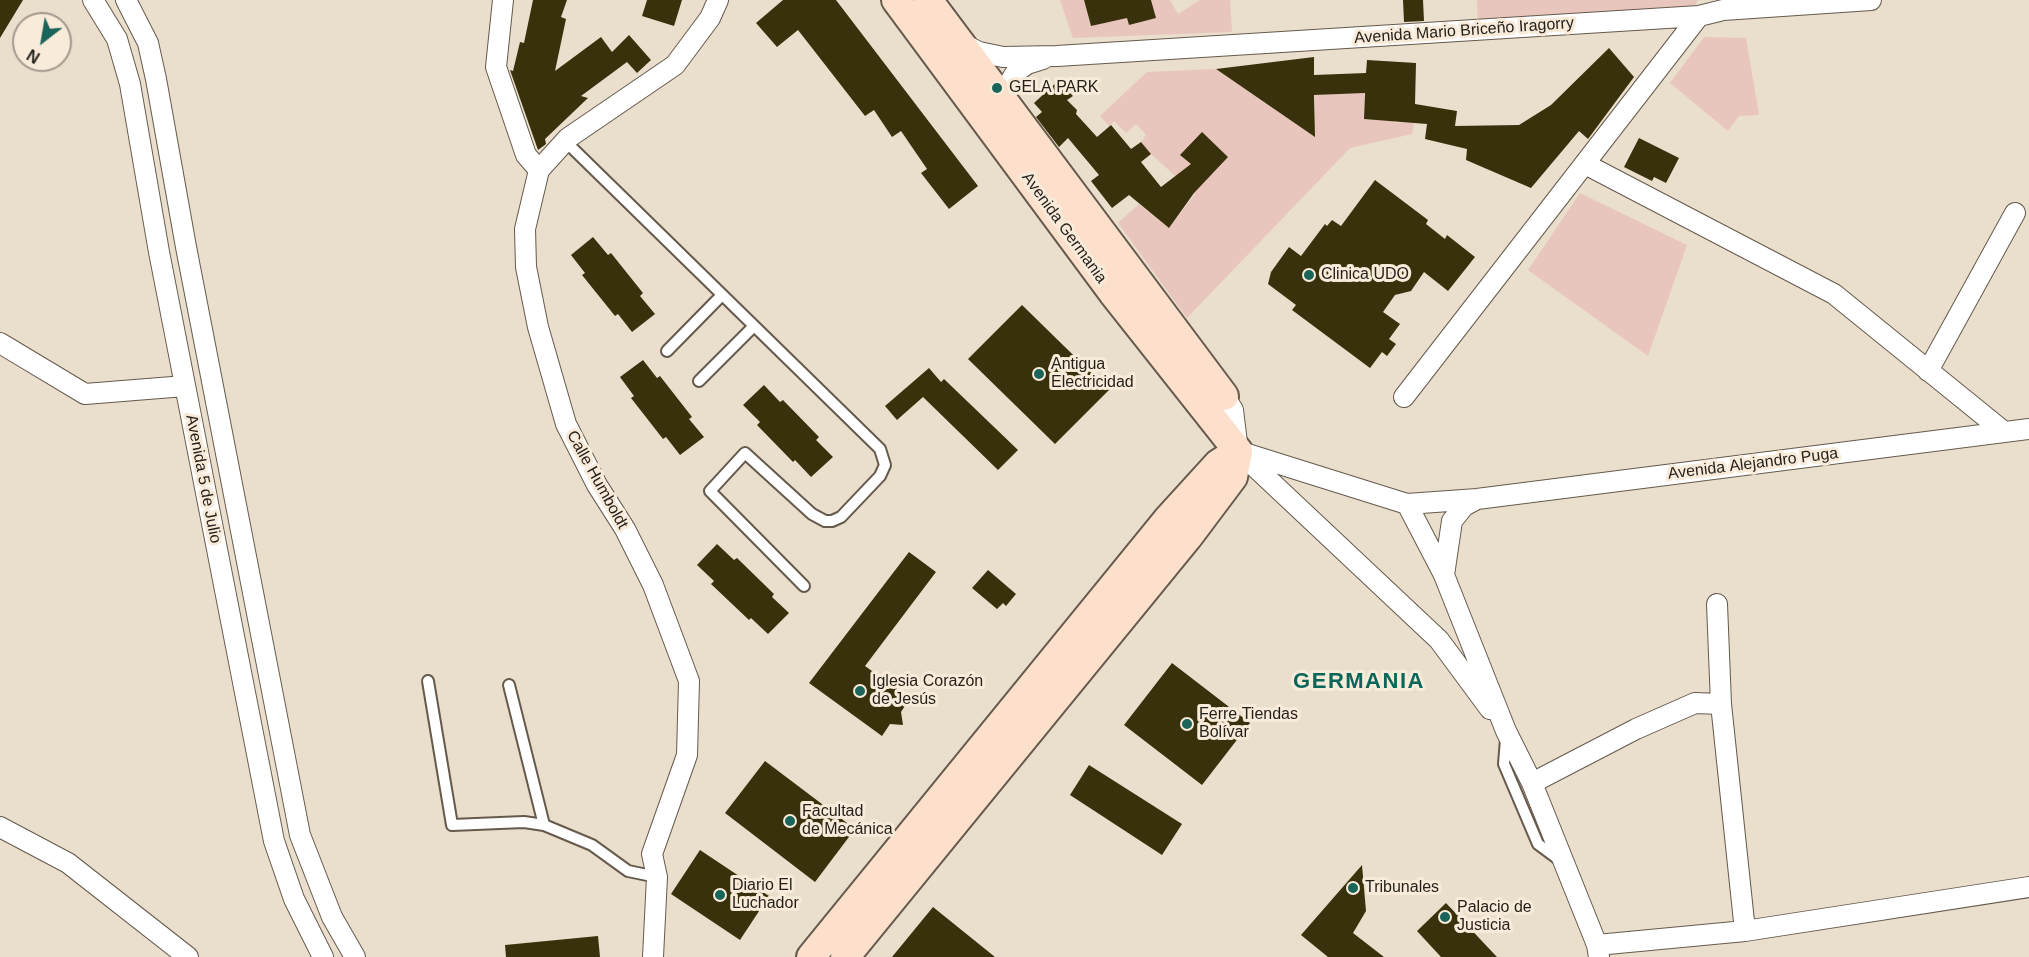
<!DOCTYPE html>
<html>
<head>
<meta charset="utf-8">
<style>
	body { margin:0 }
	#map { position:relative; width:2029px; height:957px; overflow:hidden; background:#eadecd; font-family:Arial,sans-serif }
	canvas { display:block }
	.north { position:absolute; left:12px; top:12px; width:60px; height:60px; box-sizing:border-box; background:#f8ebda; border:2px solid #a3998d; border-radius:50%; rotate:211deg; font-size:16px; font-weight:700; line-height:24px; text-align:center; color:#231f19 }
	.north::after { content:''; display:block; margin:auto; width:21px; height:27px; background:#1b6459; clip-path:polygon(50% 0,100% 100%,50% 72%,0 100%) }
</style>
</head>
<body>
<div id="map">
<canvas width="2029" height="957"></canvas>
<div class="north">N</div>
</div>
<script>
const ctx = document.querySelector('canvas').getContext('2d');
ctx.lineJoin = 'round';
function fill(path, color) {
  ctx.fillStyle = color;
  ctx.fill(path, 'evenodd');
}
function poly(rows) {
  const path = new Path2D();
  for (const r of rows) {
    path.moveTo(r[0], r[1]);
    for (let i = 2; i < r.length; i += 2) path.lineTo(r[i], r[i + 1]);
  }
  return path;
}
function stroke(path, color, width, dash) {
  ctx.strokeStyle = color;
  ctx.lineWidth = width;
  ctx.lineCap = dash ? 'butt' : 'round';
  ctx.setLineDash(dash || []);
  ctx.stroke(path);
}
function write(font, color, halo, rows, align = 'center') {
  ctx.font = font + ' Arial,sans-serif';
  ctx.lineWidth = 6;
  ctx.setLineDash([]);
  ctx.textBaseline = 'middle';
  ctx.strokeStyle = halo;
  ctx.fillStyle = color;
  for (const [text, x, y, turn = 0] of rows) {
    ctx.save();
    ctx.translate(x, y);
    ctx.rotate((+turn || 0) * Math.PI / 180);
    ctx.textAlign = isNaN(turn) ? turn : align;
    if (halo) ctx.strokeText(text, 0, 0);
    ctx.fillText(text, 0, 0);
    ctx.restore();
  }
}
const green = poly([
	[1060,0,1084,0,1091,26,1117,20,1113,0,1155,18,1151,0,1170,0,1178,14,1200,0,1230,0,1232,32,1073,38],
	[1477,0,1698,0,1692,13,1478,30],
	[1704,37,1746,38,1759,115,1739,116,1728,131,1670,83],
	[1216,69,1314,136,1315,95,1364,93,1364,119,1395,113,1394,123,1413,121,1414,124,1412,134,1350,148,1187,318,1118,223,1139,204,1169,228,1195,194,1151,154,1141,142,1146,135,1136,124,1126,133,1114,121,1109,126,1100,116,1147,72],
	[1580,193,1687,245,1648,356,1528,270]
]);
const building = poly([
	[0,0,23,0,0,38],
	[533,0,567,0,561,17,566,19,555,71,601,37,612,52,629,35,651,60,637,73,627,62,581,96,588,98,545,139,546,144,538,150,510,70,513,71,520,42,524,43],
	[647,0,682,0,674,26,642,16],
	[783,0,836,0,978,186,949,209,921,173,927,169,901,131,892,137,874,110,865,116,798,30,777,47,756,23],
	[1084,0,1151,0,1156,18,1129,25,1127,18,1091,26],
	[1403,0,1423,0,1424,21,1404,22],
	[1609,48,1634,77,1588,139,1579,131,1531,188,1466,160,1467,149,1425,139,1427,124,1364,119,1365,93,1314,95,1315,137,1216,69,1314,57,1314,75,1366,73,1367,60,1416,63,1415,104,1457,111,1455,126,1519,125,1551,105],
	[1058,81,1073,96,1067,100,1077,110,1076,114,1097,137,1111,125,1131,149,1141,142,1151,154,1141,162,1161,187,1191,164,1180,155,1202,132,1228,157,1194,193,1169,228,1129,195,1112,208,1091,181,1099,175,1068,138,1059,147,1036,117,1042,112,1034,103],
	[1639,138,1679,158,1666,183,1654,177,1652,181,1624,167],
	[1375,180,1428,220,1426,224,1445,239,1447,235,1475,257,1448,291,1424,272,1411,291,1395,295,1383,312,1400,324,1389,339,1396,344,1387,356,1382,352,1370,368,1292,310,1296,305,1268,284,1271,272,1289,247,1301,256,1325,224,1327,226,1332,220,1341,226],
	[593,237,608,255,611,253,643,293,640,296,655,314,632,332,618,314,615,316,582,275,585,273,571,255],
	[1022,305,1109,390,1055,444,968,359],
	[643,360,657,378,660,376,692,417,689,419,704,437,680,455,666,437,663,439,631,398,634,396,620,377],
	[929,368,941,382,944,379,1018,450,998,470,923,397,897,420,885,406],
	[764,385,780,402,783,400,819,437,816,440,833,457,811,477,795,460,793,462,757,425,760,422,743,405],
	[717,544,734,560,737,558,774,594,772,597,789,613,768,634,751,618,749,620,711,584,714,581,697,565],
	[909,552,936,572,865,666,910,698,901,712,903,725,890,724,882,736,809,683],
	[988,570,1016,594,1006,606,1003,603,997,609,972,588],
	[1172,663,1250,723,1202,785,1124,725],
	[765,761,855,829,815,882,725,813],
	[1089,765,1182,824,1162,855,1070,795],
	[700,850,769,896,740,940,671,894],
	[1362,865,1366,911,1353,933,1384,957,1328,957,1301,935],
	[1446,903,1497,957,1441,957,1417,931],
	[933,907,995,957,892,957],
	[598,936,600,957,506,957,505,945]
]);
const lane = poly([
	[565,141,880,449,885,465,880,476,841,517,832,521,825,521,812,514,745,453,710,491,804,586],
	[667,351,722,295],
	[699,381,754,326],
	[428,681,452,825,524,822,544,825,592,845,628,871,657,877],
	[509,685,544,825],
	[1506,739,1504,764,1538,844,1561,861]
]);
const street = poly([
	[93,0,117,39,130,84,159,252,274,841,294,899,323,957],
	[126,0,148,43,156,79,186,247,300,835,332,917,355,957],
	[503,0,496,67,526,155,539,170],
	[963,44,979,52,1003,57,1057,56,1699,16,1723,10,1871,0],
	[1004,102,1008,85,1016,72,1027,64,1043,59],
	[1585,164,1834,294,2003,431],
	[0,343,85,394,185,386],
	[1928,371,2015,213],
	[1224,396,1233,410,1238,451,1439,640,1490,709],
	[1404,397,1699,16],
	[1238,451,1407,504,1477,499,2029,429],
	[1407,504,1444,575,1506,731,1532,783,1597,945,1599,957],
	[1444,575,1452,521,1464,506,1477,499],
	[1717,604,1721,704,1745,931],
	[1532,783,1636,729,1695,703,1721,704],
	[0,827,68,863,188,957],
	[1597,945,1745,931,2029,887],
	[653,957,657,877,652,854,687,755,689,681,653,585,625,529,597,485,566,424,538,327,526,267,525,229,539,170,568,138,675,65,710,18,718,0]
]);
const secondary = poly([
	[896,0,1113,293,1238,451],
	[928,0,1224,396],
	[811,957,1167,520,1218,464,1238,451],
	[845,957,1188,537,1233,477,1238,451]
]);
const markers = [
	[997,88,6,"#1b6459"],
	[1309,275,6,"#1b6459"],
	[1039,374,6,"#1b6459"],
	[860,691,6,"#1b6459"],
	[1187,724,6,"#1b6459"],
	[790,821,6,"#1b6459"],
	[1353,888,6,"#1b6459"],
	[720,895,6,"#1b6459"],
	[1445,917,6,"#1b6459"]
];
const streetNames = [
	["Avenida Mario Briceño Iragorry",1464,31,-4],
	["Avenida Germania",1064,228,54],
	["Avenida Alejandro Puga",1753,464,-7],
	["Avenida 5 de Julio",203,479,79],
	["Calle Humboldt",597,480,61]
];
const poiNames = [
	["GELA PARK",1009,88],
	["Clinica UDO",1321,275],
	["Antigua",1051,365],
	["Electricidad",1051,383],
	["Iglesia Corazón",872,682],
	["de Jesús",872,700],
	["Ferre Tiendas",1199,715],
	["Bolívar",1199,733],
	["Facultad",802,812],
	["de Mecánica",802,830],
	["Diario El",732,886],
	["Luchador",732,904],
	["Tribunales",1365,888],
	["Palacio de",1457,908],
	["Justicia",1457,926]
];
const districtNames = [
	["GERMANIA",1359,682]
];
fill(green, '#e9c6bd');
fill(building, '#39310b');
stroke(lane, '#655a4c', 14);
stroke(street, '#655a4c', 22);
stroke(secondary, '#655a4c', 32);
stroke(lane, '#fff', 10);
stroke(street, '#fff', 20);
stroke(secondary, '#fde0cb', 28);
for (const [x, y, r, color] of markers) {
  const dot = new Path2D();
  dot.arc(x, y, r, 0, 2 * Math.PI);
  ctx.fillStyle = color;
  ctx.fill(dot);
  stroke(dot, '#f8ebda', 2);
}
write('16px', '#231f19', '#f8ebda', streetNames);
write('16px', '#231f19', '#f8ebda', poiNames, 'left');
ctx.letterSpacing = '1.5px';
write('bold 22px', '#0b665a', '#f8ebda', districtNames);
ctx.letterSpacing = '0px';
</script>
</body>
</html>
